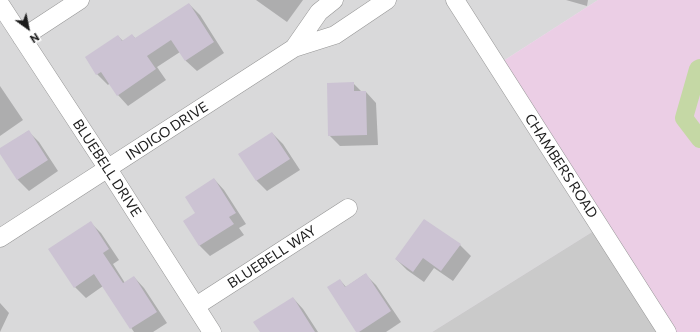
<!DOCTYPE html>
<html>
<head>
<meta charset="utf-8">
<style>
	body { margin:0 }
	#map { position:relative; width:700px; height:332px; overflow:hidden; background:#ebe2ed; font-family:Commissioner,sans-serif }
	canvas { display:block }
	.north { position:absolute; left:8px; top:8px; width:40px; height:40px; -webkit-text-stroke:3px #fff; paint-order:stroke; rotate:147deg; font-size:11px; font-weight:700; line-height:16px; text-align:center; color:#1c1c1c }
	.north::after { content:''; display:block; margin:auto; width:14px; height:18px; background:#1c1c1c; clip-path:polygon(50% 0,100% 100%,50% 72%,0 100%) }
</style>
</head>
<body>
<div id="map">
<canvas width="700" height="332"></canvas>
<div class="north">N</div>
</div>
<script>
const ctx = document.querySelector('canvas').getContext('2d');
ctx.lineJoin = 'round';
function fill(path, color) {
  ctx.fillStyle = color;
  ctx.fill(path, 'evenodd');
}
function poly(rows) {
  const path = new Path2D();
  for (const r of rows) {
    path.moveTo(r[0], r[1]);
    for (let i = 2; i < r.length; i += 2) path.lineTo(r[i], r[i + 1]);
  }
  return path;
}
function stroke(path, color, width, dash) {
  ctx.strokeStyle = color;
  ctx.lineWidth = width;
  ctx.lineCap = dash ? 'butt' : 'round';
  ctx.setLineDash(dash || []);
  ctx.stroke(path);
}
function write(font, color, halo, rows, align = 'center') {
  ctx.font = font + ' Commissioner,sans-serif';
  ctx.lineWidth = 3.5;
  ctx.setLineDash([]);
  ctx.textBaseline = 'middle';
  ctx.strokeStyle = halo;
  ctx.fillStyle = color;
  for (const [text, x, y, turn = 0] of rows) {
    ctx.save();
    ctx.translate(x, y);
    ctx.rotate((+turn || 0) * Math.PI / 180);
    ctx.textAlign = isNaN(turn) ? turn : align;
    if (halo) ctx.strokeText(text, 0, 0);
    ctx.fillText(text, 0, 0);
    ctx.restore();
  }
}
const residential = poly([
	[0,0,598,0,497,65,600,227,432,332,0,332]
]);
const religious = poly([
	[600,227,667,332,432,332]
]);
const farmland = poly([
	[598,0,700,0,700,332,667,332,497,65]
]);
const shadow = poly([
	[256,0,303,0,287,22],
	[566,0,588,0,587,6],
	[189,4,200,15,224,53,197,71,186,61,180,52,157,67,166,80,128,106,118,95,110,83,108,85,97,74,118,36,123,41,132,35,136,39],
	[353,83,362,92,366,92,376,103,378,145,340,146,329,135],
	[0,86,23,120,0,136],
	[28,131,39,142,58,171,29,191,18,180,0,152,0,150],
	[272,133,283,144,300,170,267,191,256,180],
	[214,179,224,190,246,224,239,228,244,235,210,256,200,246,184,221,197,213],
	[90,222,101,233,119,260,113,264,125,283,134,277,144,288,167,323,153,332,134,332,103,286,86,298,75,287],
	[460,245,471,256,453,281,434,268,424,282,407,270,396,259],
	[365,274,376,285,401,322,386,332,358,332,340,280,346,287],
	[293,298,303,309,318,332,261,332],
	[0,303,9,313,0,332]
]);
const canal = poly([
	[700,68,698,69,684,118,700,139]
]);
const building = poly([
	[189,3,214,42,185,61,171,40,147,56,156,69,117,96,101,72,96,75,85,57,118,35,122,41,132,34,135,38],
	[354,82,354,91,366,91,367,135,328,136,327,83],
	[29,130,48,160,17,180,0,154,0,148],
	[272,132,290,159,256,181,238,154],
	[214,178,236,213,229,217,234,224,199,246,183,221,195,213,185,197],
	[424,219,461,244,441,271,423,258,413,272,395,259],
	[91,221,109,249,103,253,123,283,134,276,157,312,130,329,94,274,74,288,48,249],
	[366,273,391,311,359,332,356,332,327,287,340,279,345,287],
	[293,297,315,332,260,332,253,322]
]);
const minor = poly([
	[455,0,667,332],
	[0,4,108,169,212,332],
	[22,38,80,0],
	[294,48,319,12,334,0],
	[0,238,294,48,335,35,387,0],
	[196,306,348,208]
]);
const streetNames = [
	["INDIGO DRIVE",167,131,-33],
	["CHAMBERS ROAD",561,166,57],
	["BLUEBELL DRIVE",107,168,57],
	["BLUEBELL WAY",272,257,-33]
];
fill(residential, '#d9d9da');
fill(religious, '#cacaca');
fill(farmland, '#ebcee5');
fill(shadow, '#0003');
stroke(canal, '#c5d8a5', 18);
fill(building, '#ccc3d3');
stroke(minor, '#969696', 19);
stroke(minor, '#fff', 18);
write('14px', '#1c1c1c', '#fff', streetNames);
</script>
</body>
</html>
